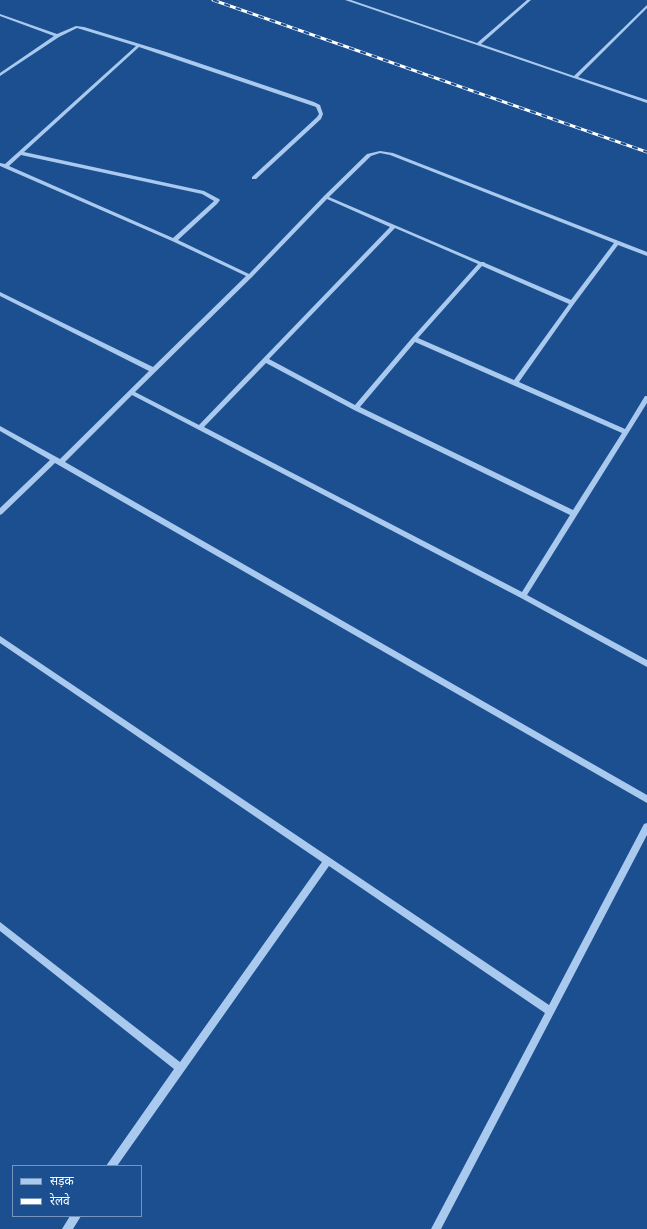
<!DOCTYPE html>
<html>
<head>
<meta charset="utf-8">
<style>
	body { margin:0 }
	#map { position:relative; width:647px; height:1229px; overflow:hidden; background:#1b4f8f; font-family:"IBM Plex Sans","Noto Sans Devanagari",sans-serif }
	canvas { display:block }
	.legend { position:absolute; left:12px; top:1165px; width:130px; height:52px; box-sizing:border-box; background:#1b4f8f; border:1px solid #7695bc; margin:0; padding:5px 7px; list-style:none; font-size:12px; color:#fff }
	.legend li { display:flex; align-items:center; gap:8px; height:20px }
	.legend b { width:20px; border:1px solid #7695bc }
</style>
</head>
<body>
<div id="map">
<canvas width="647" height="1229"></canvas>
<ul class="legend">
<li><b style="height:5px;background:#a9c9ee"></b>सड़क</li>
<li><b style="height:5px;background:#fff"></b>रेलवे</li>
</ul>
</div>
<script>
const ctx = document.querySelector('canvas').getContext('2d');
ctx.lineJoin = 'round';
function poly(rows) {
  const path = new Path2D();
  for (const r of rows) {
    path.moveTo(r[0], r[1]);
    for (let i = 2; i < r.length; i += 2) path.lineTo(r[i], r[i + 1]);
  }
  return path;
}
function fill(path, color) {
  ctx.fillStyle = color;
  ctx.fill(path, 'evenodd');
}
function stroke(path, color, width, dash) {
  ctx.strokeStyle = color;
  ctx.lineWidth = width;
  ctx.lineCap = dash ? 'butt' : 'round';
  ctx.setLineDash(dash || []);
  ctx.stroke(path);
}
const minor = poly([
	[345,0,351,0,477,43,527,0,531,0,481,44,574,76,647,5,647,8,578,77,647,100,647,103,345,0],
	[0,14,57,34,76,26,84,27,166,52,314,102,320,105,323,114,321,119,256,179,252,179,252,177,317,117,319,114,316,107,139,47,24,152,204,191,219,199,220,200,217,204,178,240,249,274,324,196,367,154,380,151,393,153,647,252,647,256,618,245,574,304,519,382,625,429,645,396,647,396,647,403,527,595,647,660,647,667,521,598,132,395,65,462,647,795,647,803,55,463,2,514,0,515,0,508,50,460,0,431,0,426,60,459,149,371,0,296,0,292,153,367,246,276,172,241,0,166,0,163,5,164,136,46,77,28,59,37,0,76,0,73,54,36,0,16,0,14],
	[380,153,390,155,614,243,571,300,485,263,484,262,481,262,329,197,371,156,380,153],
	[21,155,202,194,214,201,173,238,9,166,21,155],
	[327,199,390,227,199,425,135,392,252,277,327,199],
	[395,228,478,264,412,338,355,405,269,359,395,228],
	[482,266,569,304,514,380,418,338,482,266],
	[415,342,622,433,573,510,360,407,415,342],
	[266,363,354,410,570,515,522,592,204,427,266,363],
	[0,636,549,1005,644,824,647,823,647,835,441,1229,431,1229,545,1013,329,866,117,1166,106,1166,174,1069,0,931,0,922,180,1062,322,862,0,643,0,636],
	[70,1216,81,1216,73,1229,62,1229,70,1216]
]);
const rail = poly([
	[213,0,647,152]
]);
fill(minor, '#a9c9ee');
stroke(rail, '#fff', 3);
stroke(rail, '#1b4f8f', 2, [6]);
</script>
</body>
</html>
